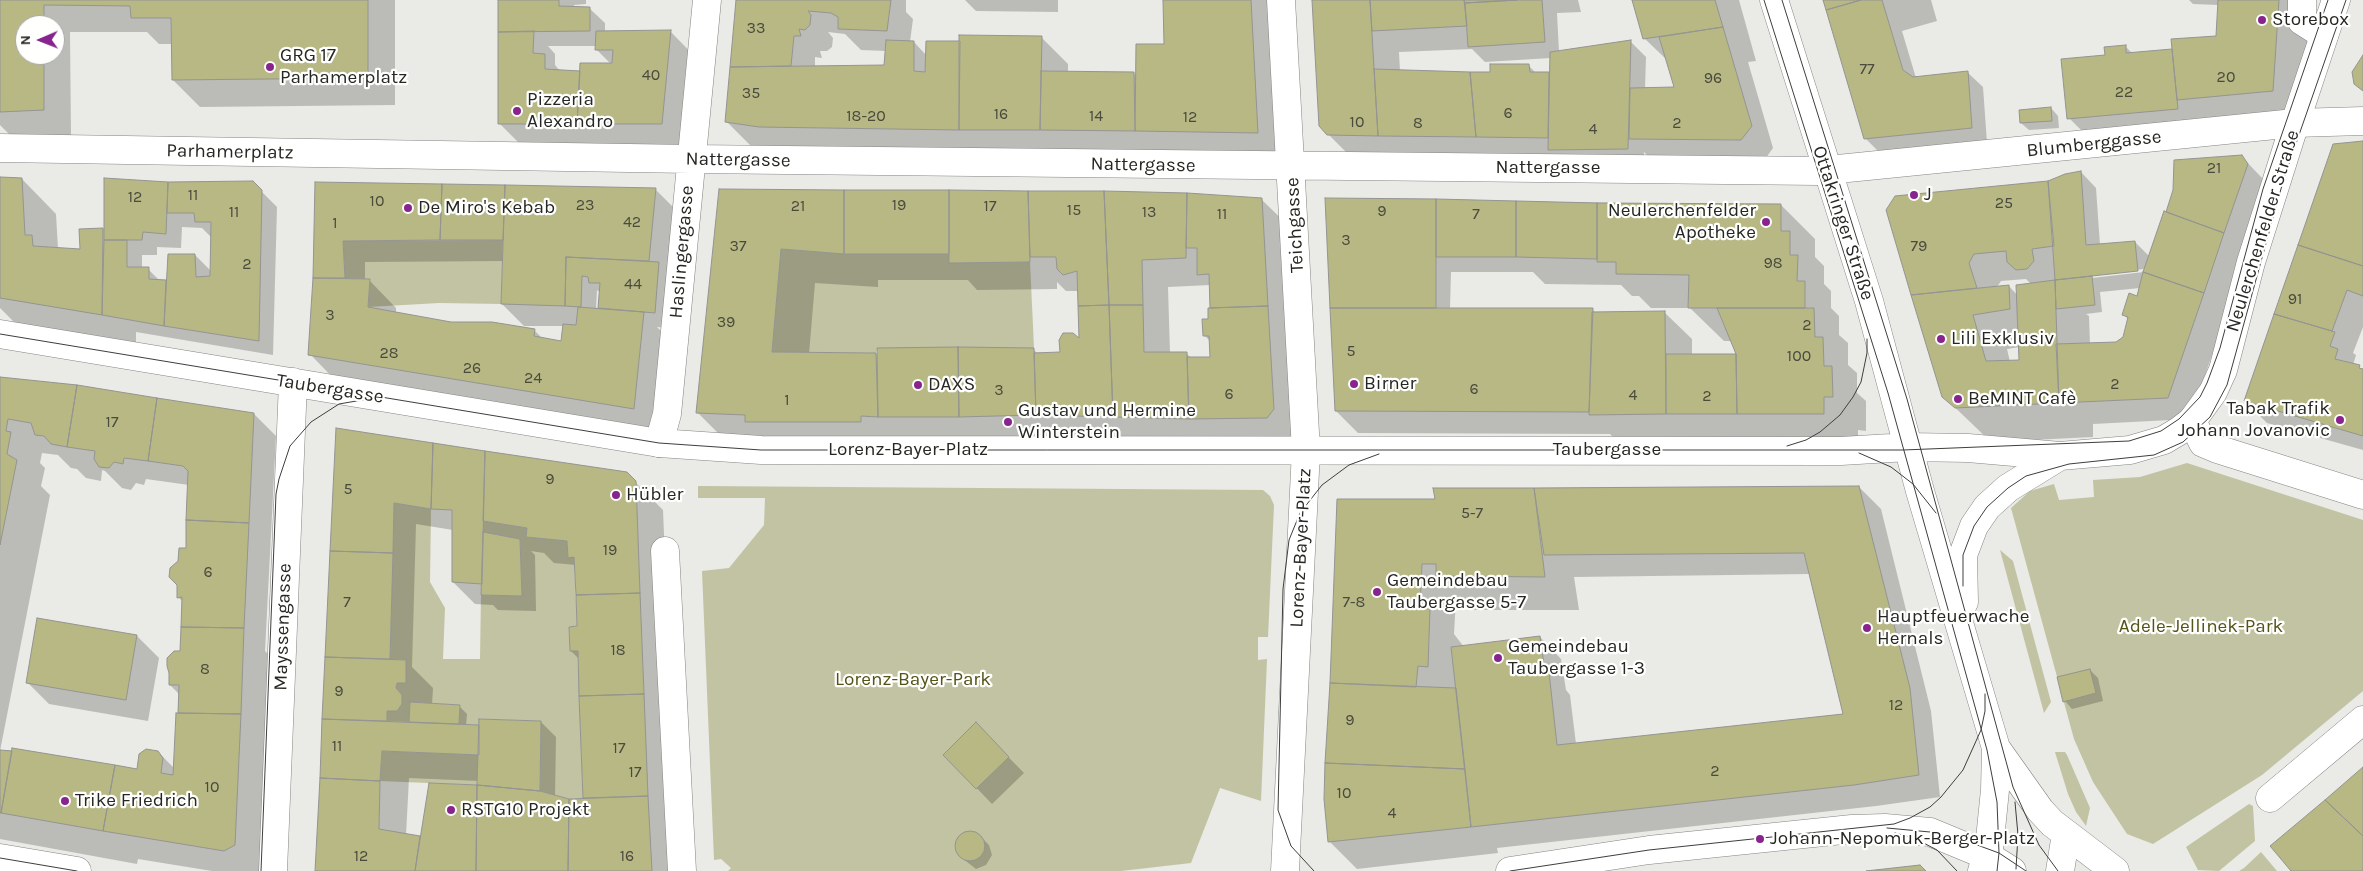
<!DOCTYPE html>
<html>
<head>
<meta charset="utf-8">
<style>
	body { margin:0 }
	#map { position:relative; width:2363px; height:871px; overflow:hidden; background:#eaeae6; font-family:Karla,sans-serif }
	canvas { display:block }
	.north { position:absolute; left:15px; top:15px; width:50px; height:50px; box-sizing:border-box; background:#fffffe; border:1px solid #a8a8a7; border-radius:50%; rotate:269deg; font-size:14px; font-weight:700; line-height:20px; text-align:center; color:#262625 }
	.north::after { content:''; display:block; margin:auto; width:18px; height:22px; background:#87248d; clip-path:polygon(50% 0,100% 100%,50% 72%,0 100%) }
</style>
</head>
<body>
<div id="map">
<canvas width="2363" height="871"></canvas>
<div class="north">N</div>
</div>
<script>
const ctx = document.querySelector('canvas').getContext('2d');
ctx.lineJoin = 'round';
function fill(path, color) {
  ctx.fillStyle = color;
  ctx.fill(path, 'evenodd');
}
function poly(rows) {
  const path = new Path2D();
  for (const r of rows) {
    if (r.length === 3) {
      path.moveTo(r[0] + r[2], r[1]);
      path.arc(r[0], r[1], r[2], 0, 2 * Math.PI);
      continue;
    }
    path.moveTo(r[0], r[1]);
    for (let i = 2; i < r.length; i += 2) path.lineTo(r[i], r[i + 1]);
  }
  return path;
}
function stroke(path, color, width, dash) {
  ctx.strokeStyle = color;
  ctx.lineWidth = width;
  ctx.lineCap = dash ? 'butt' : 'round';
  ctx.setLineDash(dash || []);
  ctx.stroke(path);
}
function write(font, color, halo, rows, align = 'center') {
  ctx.font = font + ' Karla,sans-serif';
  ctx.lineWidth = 4.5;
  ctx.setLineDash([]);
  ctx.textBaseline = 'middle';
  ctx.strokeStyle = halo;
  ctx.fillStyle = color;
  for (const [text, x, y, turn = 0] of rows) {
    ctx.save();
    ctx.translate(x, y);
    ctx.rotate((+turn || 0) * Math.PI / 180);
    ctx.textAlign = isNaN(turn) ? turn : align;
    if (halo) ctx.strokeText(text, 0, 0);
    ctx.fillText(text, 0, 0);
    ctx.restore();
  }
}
const green = poly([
	[503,240,501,304,439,303,368,307,370,279,345,278,343,241],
	[781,249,844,254,949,254,949,263,1030,262,1034,348,877,348,876,353,772,352],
	[2187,463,2363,520,2363,691,2262,775,2153,844,2127,834,2093,782,2074,739,2011,508,2030,491,2054,484,2059,500,2094,497,2093,480,2140,477],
	[698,486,1263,490,1270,496,1274,505,1268,637,1258,637,1258,660,1267,659,1261,801,1220,788,1191,863,1121,871,728,871,731,868,721,859,714,860,702,571,729,568,764,525,765,498,698,498],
	[394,503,431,509,430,582,445,608,443,659,480,659,481,595,522,596,520,539,483,532,483,521,527,528,526,537,567,541,568,557,574,557,577,626,569,627,570,651,578,651,583,798,569,799,540,791,541,721,479,719,479,725,459,724,460,705,410,702,409,722,387,721,387,711,397,711,402,704,402,695,396,688,397,683,406,683,406,660,390,659],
	[2000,550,2013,561,2051,702,2044,713],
	[382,751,479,755,477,785,380,781],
	[2055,752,2065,752,2067,755,2090,808,2086,826,2076,812,2068,794],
	[2249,804,2253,806,2255,841,2219,871,2198,870,2186,847],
	[2261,852,2277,871,2239,871,2244,868]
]);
const shadow = poly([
	[0,0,395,0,395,105,200,107,173,80,172,44,159,44,147,32,70,32,71,137,14,139,0,125],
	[25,25,55,25,55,55,25,55],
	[499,0,586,0,586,4,574,5,574,8,589,8,605,23,605,32,670,31,704,66,696,158,613,158,599,143,599,145,521,145,499,123],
	[548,46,597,46,596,49,611,64,581,72,560,71,555,65,555,54],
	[739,0,906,0,906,12,913,19,910,42,914,42,926,55,961,42,1041,37,1068,64,1068,72,1134,73,1136,76,1166,46,1164,0,1283,0,1291,167,753,148,726,121],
	[828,32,845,34,861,50,886,51,885,67,815,67,815,57,822,58,820,51,827,51,832,47,833,38],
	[965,0,1058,0,1058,12,976,11],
	[1313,0,1578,0,1581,12,1557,13,1559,52,1631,42,1646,57,1645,89,1676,88,1668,61,1644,38,1633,0,1739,0,1756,61,1748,62,1773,148,1763,162,1652,160,1644,152,1643,164,1356,162,1328,134],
	[1472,49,1485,62,1551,58,1551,75,1549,73,1536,73,1529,66,1491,73,1400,71,1399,52],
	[1824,0,1931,0,1937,21,1902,31,1916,78,1967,72,1983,87,1987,143,1881,154,1865,138],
	[2189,0,2308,0,2314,20,2307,124,2103,152,2069,118,2106,57,2125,46,2133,54,2174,50,2217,37,2219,5,2193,4],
	[2051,108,2058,116,2059,128,2029,130,2021,123],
	[2363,143,2363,327,2353,353,2356,355,2353,365,2363,370,2363,450,2267,423,2245,401,2334,146],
	[2241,156,2263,179,2225,317,2190,419,2093,424,2093,437,1991,442,1943,396,1887,211,2047,182,2081,172,2096,188,2100,245,2135,242,2150,257,2167,213],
	[2144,269,2144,272,2092,278,2090,275],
	[2026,279,2031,284,2017,295,2009,286,1997,287,2001,281],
	[2140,288,2138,297,2123,314,2129,320,2124,337,2116,343,2090,344,2089,316,2086,314,2102,312,2100,292],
	[2020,347,2020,361,2010,362,2007,349],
	[0,179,22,179,56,214,58,249,81,251,81,230,104,229,167,183,252,182,277,207,273,355,136,332,136,348,22,330,0,308],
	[182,227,202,228,212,238,212,272,195,255,167,281,160,281,148,269,142,268,142,255,157,255,157,247,181,248],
	[316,183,655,189,677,211,670,328,657,327,671,341,661,436,337,382,310,354,316,279,314,277],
	[504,261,502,304,524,326,564,326,563,342,543,339,534,330,451,323,396,313,396,308,369,280,365,280,365,262],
	[597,290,601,293,600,308,602,310,596,309],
	[720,191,1029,192,1261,199,1296,233,1295,431,1288,440,732,447,698,413],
	[878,280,968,280,977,290,1057,289,1057,282,1066,291,1079,291,1081,341,1061,354,1038,354,1033,349,877,354,809,354,815,283,878,287],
	[1210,285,1211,309,1204,335,1211,342,1212,358,1192,359,1186,353,1170,353,1168,287],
	[1326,199,1781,205,1815,239,1815,257,1824,266,1824,284,1831,291,1831,308,1839,316,1839,335,1848,343,1848,365,1857,373,1857,393,1866,401,1866,431,1858,430,1858,447,1617,441,1610,434,1358,433,1336,411],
	[1451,272,1533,272,1545,284,1621,285,1632,296,1639,296,1651,308,1690,308,1724,341,1732,341,1737,356,1692,356,1692,339,1664,312,1596,313,1592,309,1450,309],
	[0,378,254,414,276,436,265,651,271,657,262,871,212,871,138,859,137,864,0,839],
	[42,453,58,455,71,468,77,469,86,478,101,481,102,470,105,471,122,488,131,490,136,483,144,485,146,479,189,485,187,550,179,562,178,597,183,602,181,652,170,685,179,694,175,769,158,752,138,771,0,751,50,495,41,486,45,468,40,463],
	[337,429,626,473,663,510,678,871,316,871],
	[416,524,453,530,453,582,475,604,493,605,498,610,536,611,535,555,531,551,544,553,554,563,576,565,579,627,571,651,579,659,585,799,569,800,555,796,556,737,541,722,466,726,467,714,459,706,432,705,433,688,412,667],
	[409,778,479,781,478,786,421,839,406,835],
	[1859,487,1881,509,1931,711,1940,797,1876,806,1497,848,1498,853,1357,869,1330,842,1436,501,1435,490],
	[1811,574,1845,715,1576,744,1570,695,1566,690,1561,659,1540,637,1464,647,1454,634,1456,598,1460,598,1471,610,1579,610,1574,577],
	[137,636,159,658,148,721,49,704,27,682],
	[2090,670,2098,678,2103,701,2072,709,2065,701],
	[976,724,1024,773,992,804,945,755],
	[971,832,981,837,989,845,992,855,986,865,976,869,958,855,956,846,961,836]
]);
const building = poly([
	[0,0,368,0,368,78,172,80,171,18,131,18,130,6,44,5,44,25,25,25,25,55,44,55,44,110,0,112,0,0],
	[498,0,559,0,559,6,590,7,590,31,498,32,498,0],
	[736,0,891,0,887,31,838,29,838,17,831,13,808,11,811,15,810,25,805,30,799,29,801,36,794,36,791,66,730,67,736,0],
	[1163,0,1251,0,1258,133,1135,131,1136,44,1164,44,1163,0],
	[1312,0,1370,0,1378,136,1327,135,1319,126,1312,0],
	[1370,0,1464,0,1467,26,1372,31,1370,0],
	[1464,0,1517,0,1465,3,1464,0],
	[1517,0,1542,0,1545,42,1468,47,1465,3,1517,0],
	[1632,0,1715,0,1723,27,1643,39,1632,0],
	[1823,0,1861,0,1826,10,1823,0],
	[1861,0,1882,0,1903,70,1913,77,1968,71,1972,128,1864,139,1826,10,1861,0],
	[2218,0,2279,0,2273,91,2177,100,2171,39,2216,36,2218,0],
	[1723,27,1752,126,1741,140,1629,139,1630,88,1674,87,1659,37,1723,27],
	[671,30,662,124,577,124,580,63,612,63,613,50,595,50,596,31,671,30],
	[534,31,533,53,545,54,545,69,580,71,577,124,498,124,498,32,534,31],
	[959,35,1042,36,1040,130,959,130,959,35],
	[886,40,914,41,914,71,925,72,926,41,960,41,959,130,759,127,725,122,730,67,884,65,886,40],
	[1631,40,1628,149,1548,150,1550,52,1631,40],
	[2126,45,2126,53,2172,49,2178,109,2067,119,2061,59,2105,55,2104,47,2126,45],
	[2363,55,2363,91,2354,84,2352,72,2363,55],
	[1490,64,1529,64,1530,72,1549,72,1548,138,1476,137,1470,72,1490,72,1490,64],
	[1374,69,1470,72,1476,137,1378,136,1374,69],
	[1041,71,1134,72,1135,131,1040,130,1041,71],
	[2051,107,2052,121,2020,123,2019,110,2051,107],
	[2363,141,2363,266,2298,245,2333,144,2363,141],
	[2242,155,2248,164,2224,233,2166,212,2173,190,2174,160,2242,155],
	[2081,171,2086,245,2135,241,2138,271,2055,280,2048,181,2065,174,2081,171],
	[0,177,22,178,25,235,32,235,33,246,80,249,79,229,103,228,102,315,0,298,0,177],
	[104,178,168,182,166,234,143,232,142,240,104,240,104,178],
	[253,181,262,190,259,341,164,326,168,254,195,254,196,277,210,276,211,222,195,222,194,213,167,213,168,182,253,181],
	[2048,181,2054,246,2032,249,2034,261,2027,269,2016,270,2007,262,2006,251,1974,254,1969,263,1977,288,1911,295,1886,210,1895,196,2048,181],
	[315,182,442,184,440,240,343,241,345,278,313,278,315,182],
	[442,184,505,185,503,240,440,240,442,184],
	[505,185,656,188,649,261,566,257,565,306,501,304,505,185],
	[719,189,844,190,844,254,781,249,772,352,876,353,878,417,861,416,861,422,745,422,745,415,696,413,719,189],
	[844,190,949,190,949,254,844,254,844,190],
	[949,190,1028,191,1030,262,949,263,949,190],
	[1028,191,1104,191,1109,305,1078,306,1077,271,1063,275,1057,269,1056,257,1030,257,1028,191],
	[1104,191,1187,193,1186,258,1142,260,1143,305,1109,305,1104,191],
	[1187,193,1262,198,1268,306,1210,308,1209,274,1197,275,1197,248,1186,248,1187,193],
	[1325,198,1436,199,1436,308,1330,308,1325,198],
	[1436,199,1516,201,1516,257,1436,257,1436,199],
	[1516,201,1597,203,1597,259,1516,257,1516,201],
	[1597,203,1781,204,1781,231,1790,231,1790,255,1798,255,1797,281,1805,281,1805,308,1688,308,1689,275,1616,274,1616,262,1597,262,1597,203],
	[2164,211,2224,233,2204,293,2143,272,2164,211],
	[104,240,127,240,127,267,149,267,149,279,166,280,164,326,102,315,104,240],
	[2298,245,2363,266,2363,296,2347,290,2332,331,2274,314,2298,245],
	[566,257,659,262,655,313,598,308,600,283,589,283,588,277,582,276,581,307,565,306,566,257],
	[2143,272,2204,293,2168,398,2059,403,2056,344,2116,342,2123,337,2128,317,2122,315,2129,293,2137,296,2143,272],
	[2092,276,2095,305,2056,309,2055,280,2092,276],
	[313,278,370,279,368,307,451,322,492,322,535,329,534,336,561,341,563,324,576,325,578,307,644,312,634,409,308,355,313,278],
	[2055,280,2059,403,1955,408,1942,397,1911,295,2009,285,2010,309,1973,315,1986,361,2019,360,2016,285,2055,280],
	[1109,305,1113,417,1036,415,1034,353,1060,352,1059,340,1063,333,1073,333,1079,338,1078,306,1109,305],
	[1109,305,1143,305,1144,352,1187,352,1189,419,1113,417,1109,305],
	[1268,306,1274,409,1267,418,1189,419,1187,357,1210,357,1209,336,1203,336,1202,319,1208,319,1208,308,1268,306],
	[1330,308,1593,308,1589,412,1335,411,1330,308],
	[1717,308,1814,308,1815,337,1823,337,1824,366,1832,366,1833,397,1824,397,1824,414,1737,414,1736,354,1717,308],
	[1665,311,1666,414,1589,415,1592,312,1665,311],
	[2274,314,2335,332,2330,346,2338,349,2335,359,2360,365,2359,368,2363,369,2363,436,2244,401,2274,314],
	[958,347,1034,348,1036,415,959,417,958,347],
	[958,347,959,417,878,417,877,348,958,347],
	[1666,354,1736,354,1737,414,1666,414,1666,354],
	[0,377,77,385,67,447,51,444,44,436,35,435,31,423,8,419,6,431,11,432,7,454,17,460,0,545,0,377],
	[77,385,157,398,148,461,124,458,123,464,114,462,109,468,99,467,94,459,95,451,67,447,77,385],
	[157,398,254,413,249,523,186,520,188,471,183,466,148,461,157,398],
	[336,428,433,443,431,509,394,503,393,553,330,551,336,428],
	[433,443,485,451,482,584,452,582,452,510,431,509,433,443],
	[485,451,627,472,636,481,640,593,576,595,574,557,568,558,567,541,526,537,527,528,483,521,485,451],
	[1859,486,1910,688,1919,775,1854,785,1471,827,1451,647,1540,636,1545,672,1549,672,1557,745,1843,714,1804,553,1544,555,1534,488,1859,486],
	[1433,488,1534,488,1545,577,1436,576,1436,564,1422,564,1420,608,1430,609,1428,667,1418,666,1416,687,1330,683,1337,499,1435,499,1433,488],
	[186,520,249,523,244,628,181,627,182,597,177,598,177,585,169,577,170,568,178,561,179,548,186,548,186,520],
	[483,532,520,539,522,596,481,595,483,532],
	[330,551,393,553,390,659,325,657,330,551],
	[640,593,644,694,579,696,578,651,570,651,569,627,577,626,576,595,640,593],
	[37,618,137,635,126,700,26,683,37,618],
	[181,627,244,628,241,714,178,713,179,685,169,685,169,673,167,666,167,658,174,651,180,651,181,627],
	[325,657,406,660,406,683,397,683,396,688,402,695,402,704,397,711,387,711,387,721,322,719,325,657],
	[2090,669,2096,693,2063,702,2057,677,2090,669],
	[1330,683,1456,688,1465,769,1325,763,1330,683],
	[644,694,648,796,583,798,579,696,644,694],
	[410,702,460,705,459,724,409,722,410,702],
	[176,713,241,714,235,845,224,851,103,831,115,765,137,769,139,754,146,749,158,751,163,758,161,773,173,775,176,713],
	[322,719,479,725,479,755,382,751,380,781,320,778,322,719],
	[479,719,541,721,540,791,477,785,479,719],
	[976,722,1009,757,976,789,943,755,976,722],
	[12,748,115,765,103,831,1,813,12,748],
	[0,750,12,751,1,813,0,813,0,750],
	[1325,763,1465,769,1471,827,1328,842,1324,799,1325,763],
	[2363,767,2363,836,2325,800,2363,767],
	[320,778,380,781,379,829,420,836,415,871,315,871,320,778],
	[429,783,477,785,476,871,415,871,429,783],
	[477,785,540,791,569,799,568,871,476,871,477,785],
	[648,796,652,871,568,871,569,799,648,796],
	[2325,800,2363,836,2363,871,2291,871,2270,846,2325,800],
	[970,846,15],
	[1920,865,1926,871,1866,871,1920,865]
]);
const street = poly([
	[1281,0,1306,451,1285,871],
	[2302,0,2302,21,2324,35],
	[0,148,691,159,1818,171,2295,123,2363,121],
	[2192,421,2203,443,2217,449,2363,495],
	[659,443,667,414,707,0],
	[665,551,682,871],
	[2270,798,2363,720]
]);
const secondary = poly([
	[1774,0,1869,301,1920,491,1996,748,1995,790,1989,849,1982,871],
	[0,334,659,443,761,450,1841,451,1908,447,1968,448,2060,456,2130,450,2164,440,2179,431,2192,421,2213,392,2223,370,2251,262,2295,123,2336,0],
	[1964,602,1963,555,1974,526,1987,507,2008,488,2060,456],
	[1996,748,2040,810,2052,823,2115,871],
	[0,858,77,871],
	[273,871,293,382],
	[1510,871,1649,850,1852,829,1885,828,1930,832,1988,856,2012,871],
	[2060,871,2066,834]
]);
const tram = poly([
	[1764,0,1888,393,1987,750,1997,802,1999,853,1997,871],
	[1782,0,1907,399,2013,787,2039,845,2058,871],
	[0,334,659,443,761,450,1903,450,2129,441,2161,431,2179,419,2200,397,2207,383,2220,348,2263,189,2328,0],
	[1787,446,1806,440,1820,432,1840,415,1853,397,1861,382,1867,353,1867,339],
	[1859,453,1891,467,1913,484,1936,513],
	[1963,586,1963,555,1974,526,1987,507,2008,488,2026,476,2069,464,2154,455,2183,442,2210,417,2227,385,2284,178,2346,0],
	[2015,802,2018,835,2016,869],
	[1887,828,1930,832,1969,842,1999,853,2026,871],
	[1895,833,1914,838,1937,850,1957,871],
	[0,858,77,871],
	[261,871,276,494,279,479,290,446,311,422,339,404,368,399],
	[1314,871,1291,846,1278,810,1283,589,1289,540,1300,513,1322,485,1349,465,1379,454],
	[1510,871,1649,850,1894,824,1910,818,1930,807,1941,797,1963,770,1981,730,1985,711,1985,694]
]);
const markers = [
	[2262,20,5,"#87248d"],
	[270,67,5,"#87248d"],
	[517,111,5,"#87248d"],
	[1914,195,5,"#87248d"],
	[408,208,5,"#87248d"],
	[1766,222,5,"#87248d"],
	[1941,339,5,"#87248d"],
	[1354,384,5,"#87248d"],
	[918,385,5,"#87248d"],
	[1958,399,5,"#87248d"],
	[2340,420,5,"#87248d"],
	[1008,422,5,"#87248d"],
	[616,495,5,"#87248d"],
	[1377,592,5,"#87248d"],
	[1867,628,5,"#87248d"],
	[1498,658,5,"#87248d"],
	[65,801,5,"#87248d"],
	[451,810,5,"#87248d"],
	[1760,839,5,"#87248d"]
];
const numberNames = [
	["33",756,28],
	["77",1867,69],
	["40",651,75],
	["20",2226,77],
	["96",1713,78],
	["22",2124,92],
	["35",751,93],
	["6",1508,113],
	["16",1001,114],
	["18-20",866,116],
	["14",1096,116],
	["12",1190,117],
	["10",1357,122],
	["8",1418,123],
	["2",1677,123],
	["4",1593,129],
	["21",2214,168],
	["11",193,195],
	["12",135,197],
	["10",377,201],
	["25",2004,203],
	["23",585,205],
	["19",899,205],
	["21",798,206],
	["17",990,206],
	["15",1074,210],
	["9",1382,211],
	["11",234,212],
	["13",1149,212],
	["11",1222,214],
	["7",1476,214],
	["42",632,222],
	["1",335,223],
	["3",1346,240],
	["37",738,246],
	["79",1919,246],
	["98",1773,263],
	["2",247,264],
	["44",633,284],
	["91",2295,299],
	["3",330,315],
	["39",726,322],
	["2",1807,325],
	["5",1351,351],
	["28",389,353],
	["100",1799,356],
	["26",472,368],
	["24",533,378],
	["2",2115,384],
	["6",1474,389],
	["3",999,390],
	["6",1229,394],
	["4",1633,395],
	["2",1707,396],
	["1",787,400],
	["17",112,422],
	["9",550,479],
	["5",348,489],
	["5-7",1472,513],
	["19",610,550],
	["6",208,572],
	["7",347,602],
	["7-8",1354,602],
	["18",618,650],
	["8",205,669],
	["9",339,691],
	["12",1896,705],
	["9",1350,720],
	["11",337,746],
	["17",619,748],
	["2",1715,771],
	["17",635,772],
	["10",212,787],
	["10",1344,793],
	["4",1392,813],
	["12",361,856],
	["16",627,856]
];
const poiNames = [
	["Storebox",2272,20],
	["GRG 17",280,56],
	["Parhamerplatz",280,78],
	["Pizzeria",527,100],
	["Alexandro",527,122],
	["J",1924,195],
	["De Miro's Kebab",418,208],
	["Neulerchenfelder",1756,211,"right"],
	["Apotheke",1756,233,"right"],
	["Lili Exklusiv",1951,339],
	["Birner",1364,384],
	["DAXS",928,385],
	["BeMINT Cafè",1968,399],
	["Tabak Trafik",2330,409,"right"],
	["Johann Jovanovic",2330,431,"right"],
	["Gustav und Hermine",1018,411],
	["Winterstein",1018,433],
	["Hübler",626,495],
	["Gemeindebau",1387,581],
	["Taubergasse 5-7",1387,603],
	["Hauptfeuerwache",1877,617],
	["Hernals",1877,639],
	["Gemeindebau",1508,647],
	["Taubergasse 1-3",1508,669],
	["Trike Friedrich",75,801],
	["RSTG10 Projekt",461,810],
	["Johann-Nepomuk-Berger-Platz",1770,839]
];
const streetNames = [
	["Blumberggasse",2094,144,-6],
	["Parhamerplatz",230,152,1],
	["Nattergasse",738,160,1],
	["Nattergasse",1143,165,1],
	["Nattergasse",1548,168],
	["Ottakringer Straße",1843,223,72],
	["Teichgasse",1295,225,-93],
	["Neulerchenfelder Straße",2263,231,-73],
	["Haslingergasse",682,252,-85],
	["Taubergasse",330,389,9],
	["Lorenz-Bayer-Platz",908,450],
	["Taubergasse",1607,450],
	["Lorenz-Bayer-Platz",1301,548,-87],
	["Mayssengasse",283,627,-88]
];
const parkNames = [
	["Adele-Jellinek-Park",2201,627],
	["Lorenz-Bayer-Park",913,680]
];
fill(green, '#c2c3a2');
fill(shadow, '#0003');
fill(building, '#b7b884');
stroke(building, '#949491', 1);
stroke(street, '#848582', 29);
stroke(secondary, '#848582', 29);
stroke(street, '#fff', 28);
stroke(secondary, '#fff', 28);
stroke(tram, '#3e3e3d', 1);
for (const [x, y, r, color] of markers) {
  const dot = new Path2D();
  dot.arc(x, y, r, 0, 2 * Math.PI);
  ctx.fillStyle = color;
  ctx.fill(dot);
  stroke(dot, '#fffffe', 2);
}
write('16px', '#4a4a3d', null, numberNames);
write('19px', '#262625', '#fffffe', poiNames, 'left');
write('19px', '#262625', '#fffffe', streetNames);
write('19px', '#545318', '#fffffe', parkNames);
</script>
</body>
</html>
